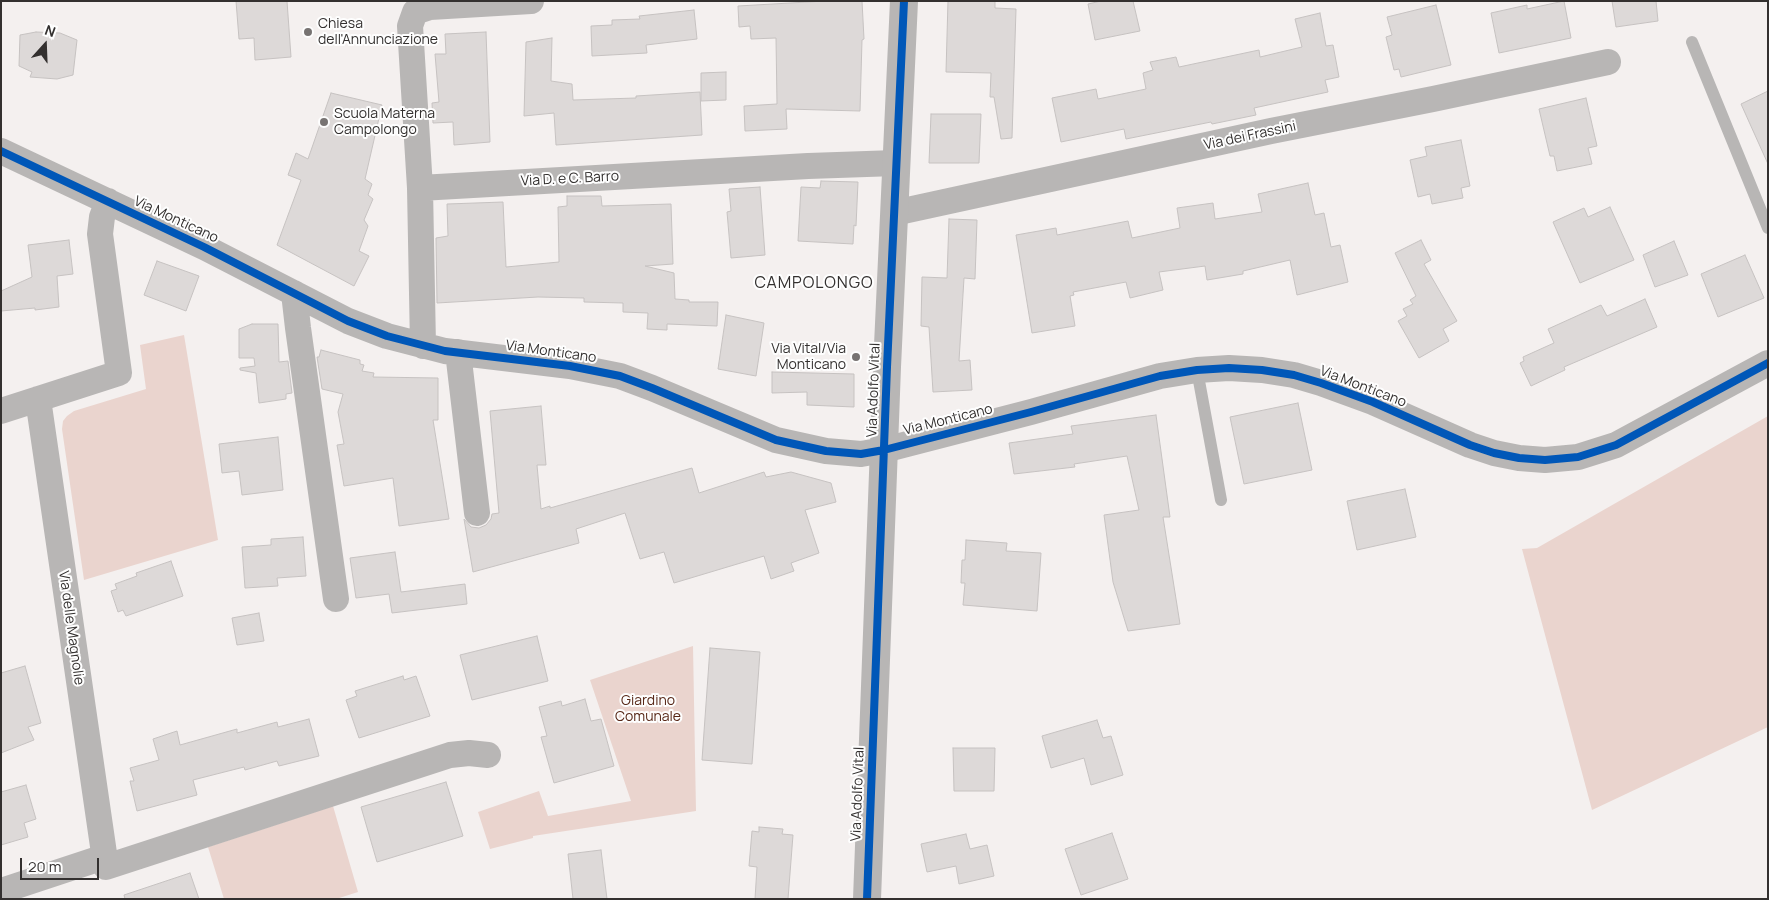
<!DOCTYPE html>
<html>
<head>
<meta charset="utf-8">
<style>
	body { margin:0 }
	#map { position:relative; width:1769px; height:900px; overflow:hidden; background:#f4f0ef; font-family:Manrope,sans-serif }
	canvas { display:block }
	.frame { position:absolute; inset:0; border:2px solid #33302f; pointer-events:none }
	.north { position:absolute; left:20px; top:20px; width:50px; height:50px; -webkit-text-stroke:4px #fefefe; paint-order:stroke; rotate:20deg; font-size:14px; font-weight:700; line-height:20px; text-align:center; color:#33302f }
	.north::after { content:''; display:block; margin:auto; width:18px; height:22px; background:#33302f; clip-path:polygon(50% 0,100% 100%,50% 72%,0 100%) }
	.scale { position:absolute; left:20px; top:858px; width:79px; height:22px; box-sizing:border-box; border:2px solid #33302f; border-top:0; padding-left:6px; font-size:15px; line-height:18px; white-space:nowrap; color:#33302f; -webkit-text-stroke:4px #fefefe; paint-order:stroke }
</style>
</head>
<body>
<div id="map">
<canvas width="1769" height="900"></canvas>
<div class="frame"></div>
<div class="north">N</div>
<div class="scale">20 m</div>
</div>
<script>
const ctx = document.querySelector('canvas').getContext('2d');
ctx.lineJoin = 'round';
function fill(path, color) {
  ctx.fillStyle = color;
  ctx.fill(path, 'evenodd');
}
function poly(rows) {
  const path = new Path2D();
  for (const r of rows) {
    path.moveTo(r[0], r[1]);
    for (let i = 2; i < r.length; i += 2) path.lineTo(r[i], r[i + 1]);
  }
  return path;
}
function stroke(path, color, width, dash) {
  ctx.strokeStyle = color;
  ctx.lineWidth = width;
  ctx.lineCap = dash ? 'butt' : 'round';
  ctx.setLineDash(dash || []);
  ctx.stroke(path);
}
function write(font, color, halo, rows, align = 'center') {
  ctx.font = font + ' Manrope,sans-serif';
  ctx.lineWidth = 4;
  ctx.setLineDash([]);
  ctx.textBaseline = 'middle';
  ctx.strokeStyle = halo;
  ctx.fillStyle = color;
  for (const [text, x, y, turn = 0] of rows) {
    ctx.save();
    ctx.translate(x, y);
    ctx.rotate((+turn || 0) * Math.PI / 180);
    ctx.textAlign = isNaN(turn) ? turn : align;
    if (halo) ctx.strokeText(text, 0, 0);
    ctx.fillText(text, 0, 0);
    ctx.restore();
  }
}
const green = poly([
	[184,335,218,540,84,580,62,429,63,421,67,416,74,411,146,389,140,345],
	[1768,416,1768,727,1592,810,1522,549,1537,548],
	[693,646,696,811,533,836,533,838,490,849,478,812,539,791,548,816,631,801,590,680],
	[333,806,358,892,336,899,224,899,208,847]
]);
const building = poly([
	[236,1,287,1,291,57,255,60,254,38,239,39,236,1],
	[825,1,862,1,864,39,862,40,860,111,786,109,787,129,745,131,744,106,777,104,776,38,751,39,750,26,739,27,738,6,825,1],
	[948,1,995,1,995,8,1016,9,1012,138,1001,139,994,97,990,97,991,73,946,72,948,1],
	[1101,1,1133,1,1140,31,1095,40,1088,4,1101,1],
	[1564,1,1571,38,1499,53,1491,13,1527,5,1527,9,1564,1],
	[1612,1,1656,1,1658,21,1616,27,1612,1],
	[1436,5,1451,65,1401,77,1399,69,1394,70,1386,37,1392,35,1387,17,1436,5],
	[694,10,697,39,646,45,647,53,592,56,591,26,612,25,612,20,640,19,639,16,694,10],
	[1320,13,1326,46,1333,45,1339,77,1325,80,1328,92,1254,108,1256,115,1212,124,1211,122,1126,139,1124,129,1061,142,1052,98,1096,89,1098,99,1146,89,1143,73,1153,70,1150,62,1176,57,1179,67,1259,50,1260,57,1302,47,1295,19,1320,13],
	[36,32,60,33,77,40,73,75,57,79,30,77,32,72,19,66,20,35,36,32],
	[486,32,490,142,454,145,453,122,433,123,432,103,439,102,435,54,446,54,445,34,486,32],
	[552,38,551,81,572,84,573,100,636,98,636,96,700,92,702,135,556,145,554,113,524,116,526,42,552,38],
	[726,72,726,100,701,101,701,73,726,72],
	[1768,91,1768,164,1741,104,1768,91],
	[331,93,382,105,365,179,372,184,368,195,373,199,364,220,368,226,359,251,369,256,354,286,277,245,301,180,288,175,296,153,308,159,331,93],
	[1586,98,1597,146,1588,148,1592,164,1557,171,1554,156,1550,156,1539,109,1586,98],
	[931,114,981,114,979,163,929,163,931,114],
	[1461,140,1470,186,1461,188,1463,198,1432,204,1430,194,1418,197,1410,160,1427,156,1425,147,1461,140],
	[821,181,858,182,856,226,854,225,853,244,798,241,801,187,820,188,821,181],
	[1308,183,1315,215,1324,213,1331,247,1340,245,1348,282,1297,295,1290,260,1243,271,1243,274,1207,280,1205,266,1159,272,1163,290,1130,298,1126,282,1073,292,1074,295,1070,296,1075,326,1032,333,1016,235,1056,228,1057,235,1128,221,1132,238,1180,228,1177,208,1213,203,1215,219,1262,212,1258,194,1308,183],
	[760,187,765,255,731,258,727,212,731,211,729,189,760,187],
	[567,196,601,196,602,206,671,204,673,264,645,266,674,273,675,299,689,300,689,302,718,302,717,326,667,324,667,330,647,329,648,313,623,312,623,303,584,302,584,298,538,297,437,303,436,238,448,236,447,204,503,202,506,267,559,262,558,207,567,206,567,196],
	[1610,207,1634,260,1580,283,1553,222,1584,208,1588,217,1610,207],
	[949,219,977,220,975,279,964,278,959,361,970,360,972,390,933,392,929,327,921,326,922,277,947,278,949,219],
	[69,240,73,274,57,276,59,307,35,310,35,308,1,311,1,291,32,277,28,245,69,240],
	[1421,240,1431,260,1424,264,1457,321,1443,329,1449,341,1419,358,1398,321,1407,316,1403,309,1413,304,1410,300,1416,296,1395,253,1421,240],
	[1674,241,1688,275,1655,287,1643,255,1674,241],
	[1745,255,1764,298,1718,317,1701,274,1745,255],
	[157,261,199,276,186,311,144,295,157,261],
	[1645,299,1657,327,1564,367,1565,370,1531,386,1520,363,1524,361,1523,357,1554,343,1548,329,1601,305,1607,316,1645,299],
	[726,315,764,323,756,376,718,369,726,315],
	[252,324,278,324,279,362,288,361,292,393,286,394,286,399,259,403,256,373,240,370,240,368,255,366,254,358,239,358,239,329,252,324],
	[321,350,360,360,360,364,364,365,362,371,374,373,373,377,438,378,438,420,433,420,449,519,399,526,393,478,344,486,337,445,344,444,338,412,343,394,322,389,317,357,319,357,321,350],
	[772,372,854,374,854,407,807,405,807,392,772,393,772,372],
	[1298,403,1312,470,1244,484,1230,417,1298,403],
	[541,406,546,465,537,465,541,509,550,506,550,508,692,468,699,493,764,472,766,477,791,472,831,483,836,502,805,510,819,553,791,563,794,571,771,579,764,556,674,583,664,552,640,559,625,513,576,529,579,543,473,572,464,519,471,527,479,528,486,525,491,519,492,514,499,513,490,411,541,406],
	[1156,415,1170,517,1163,517,1180,624,1128,631,1113,582,1104,515,1139,510,1127,456,1074,464,1075,467,1014,474,1009,443,1073,434,1071,426,1156,415],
	[278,437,283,490,242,495,239,471,222,473,219,444,278,437],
	[1405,489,1416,537,1357,550,1347,501,1405,489],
	[303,537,306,576,277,578,278,586,245,588,242,547,271,545,271,539,303,537],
	[966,540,1007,543,1006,551,1041,553,1037,611,963,605,965,583,961,583,962,560,965,560,966,540],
	[395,552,401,592,465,584,467,604,392,613,389,594,356,598,350,558,395,552],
	[171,561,183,596,126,616,123,610,118,612,111,591,117,589,115,584,137,576,136,573,171,561],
	[259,613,264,641,237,645,232,618,259,613],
	[537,636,548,681,472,700,460,655,537,636],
	[710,648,760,652,752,764,702,760,710,648],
	[25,666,41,723,28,727,34,740,1,753,1,673,25,666],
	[403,676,404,680,416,676,430,716,359,738,346,700,357,696,355,691,403,676],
	[585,699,591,721,601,719,614,766,554,783,541,737,547,736,539,707,561,701,562,706,585,699],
	[309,719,319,756,279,766,277,761,245,770,244,767,193,780,197,795,137,811,130,781,134,781,130,768,159,760,153,739,177,731,180,745,237,729,237,733,277,722,278,727,309,719],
	[1097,720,1103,738,1111,736,1123,775,1091,785,1084,758,1051,768,1042,736,1097,720],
	[953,748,995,748,994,791,954,791,953,748],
	[446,782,463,836,377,862,361,807,446,782],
	[26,785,36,819,24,823,28,837,1,845,1,792,26,785],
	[759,827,783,829,782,834,793,835,788,899,755,899,757,867,749,866,752,831,759,832,759,827],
	[1112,833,1128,879,1081,895,1065,849,1112,833],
	[966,834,970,849,987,845,994,876,959,884,956,866,927,872,921,844,966,834],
	[601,850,607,899,573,899,568,854,601,850],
	[190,873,199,899,125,899,124,895,190,873]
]);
const service = poly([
	[1692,42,1768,228],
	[1197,370,1221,500]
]);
const minor = poly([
	[531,1,430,7,415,12,410,26,420,188,808,166,896,163],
	[1,151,204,247,348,321,387,336,445,351,570,366,620,376,652,388,776,440,826,451,861,454,884,450,1031,412,1160,376,1197,370,1229,368,1262,370,1294,375,1321,383,1373,402,1470,445,1494,453,1519,458,1545,460,1578,457,1616,445,1768,363],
	[420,188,423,346],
	[894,213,1271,131,1433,99,1608,62],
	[294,293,298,328,336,599],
	[458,352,477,513],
	[38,399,106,867,450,755,469,753,488,755],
	[1,411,119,373,100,234,102,217,108,201],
	[1,891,104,857]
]);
const tertiary = poly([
	[867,899,887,367,904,1]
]);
const cycleway = poly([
	[1,151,204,247,348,321,387,336,445,351,570,366,620,376,652,388,776,440,826,451,861,454,884,450,1031,412,1160,376,1197,370,1229,368,1262,370,1294,375,1321,383,1373,402,1470,445,1494,453,1519,458,1545,460,1578,457,1616,445,1768,363],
	[867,899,887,367,904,1]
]);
const markers = [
	[308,32,5,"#777372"],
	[324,122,5,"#777372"],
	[856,357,5,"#777372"]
];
const poiNames = [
	["Chiesa",318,24],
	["dell'Annunciazione",318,40],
	["Scuola Materna",334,114],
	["Campolongo",334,130],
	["Via Vital/Via",846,349,"right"],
	["Monticano",846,365,"right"]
];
const streetNames = [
	["Via dei Frassini",1250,136,-12],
	["Via D. e C. Barro",570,179,-3],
	["Via Monticano",176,220,25],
	["Via Monticano",551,352,8],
	["Via Monticano",1363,387,21],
	["Via Adolfo Vital",874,390,-88],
	["Via Monticano",948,420,-14],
	["Via delle Magnolie",71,628,82],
	["Via Adolfo Vital",858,794,-88]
];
const parkNames = [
	["Giardino",648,701],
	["Comunale",648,717]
];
const quarterNames = [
	["CAMPOLONGO",814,284]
];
fill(green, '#ead4ce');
fill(building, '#ddd9d8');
stroke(building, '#c6c2c1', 1);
stroke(service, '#b8b6b5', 12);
stroke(minor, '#b8b6b5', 26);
stroke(tertiary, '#b8b6b5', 28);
stroke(cycleway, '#0057b8', 8);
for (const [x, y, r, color] of markers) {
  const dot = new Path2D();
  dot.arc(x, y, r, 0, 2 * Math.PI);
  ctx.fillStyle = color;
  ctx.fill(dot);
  stroke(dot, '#fefefe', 2);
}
write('14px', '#33302f', '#fefefe', poiNames, 'left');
write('14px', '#33302f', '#fefefe', streetNames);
write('14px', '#572717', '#fefefe', parkNames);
ctx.letterSpacing = '1px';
write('16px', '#33302f', '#fefefe', quarterNames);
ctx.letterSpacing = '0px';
</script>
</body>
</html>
